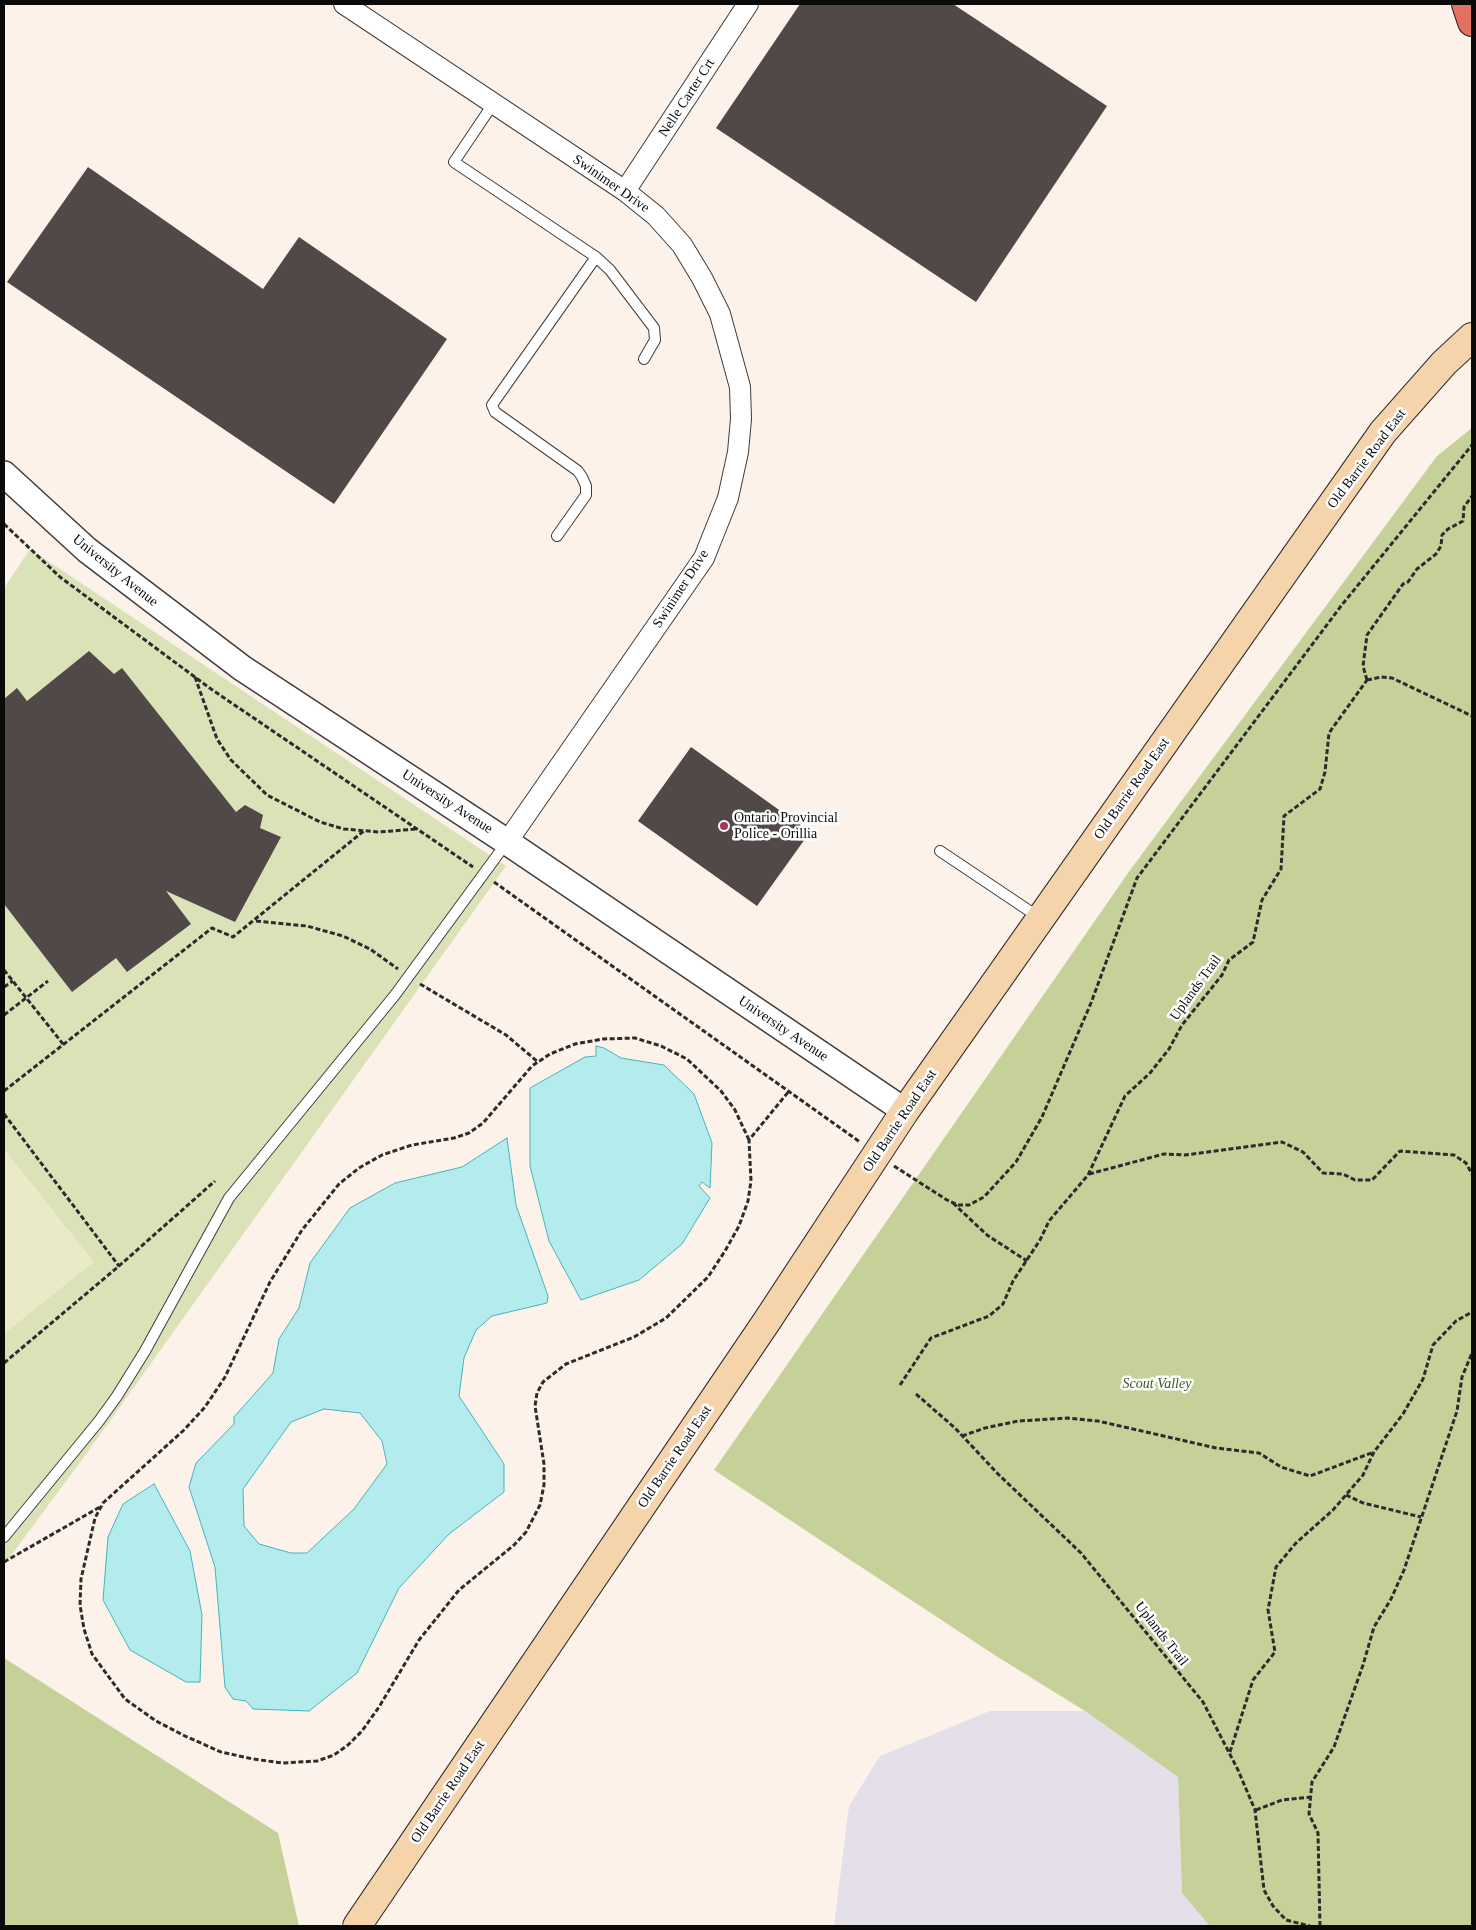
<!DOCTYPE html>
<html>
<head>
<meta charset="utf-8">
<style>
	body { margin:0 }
	#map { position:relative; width:1476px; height:1930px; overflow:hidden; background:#fcf2ea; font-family:"Times New Roman",serif }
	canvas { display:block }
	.frame { position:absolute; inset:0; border:5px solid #0a0a0a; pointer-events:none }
</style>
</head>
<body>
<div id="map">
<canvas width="1476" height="1930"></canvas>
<div class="frame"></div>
</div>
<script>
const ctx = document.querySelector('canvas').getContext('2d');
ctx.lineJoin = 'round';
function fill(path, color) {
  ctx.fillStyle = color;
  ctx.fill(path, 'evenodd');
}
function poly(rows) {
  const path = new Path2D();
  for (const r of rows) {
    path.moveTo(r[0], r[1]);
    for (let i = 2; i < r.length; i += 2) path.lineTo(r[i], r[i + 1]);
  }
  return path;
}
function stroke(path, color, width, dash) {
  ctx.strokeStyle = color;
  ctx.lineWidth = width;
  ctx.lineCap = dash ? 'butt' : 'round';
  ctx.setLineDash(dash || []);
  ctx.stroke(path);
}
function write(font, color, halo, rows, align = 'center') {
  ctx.font = font + ' "Times New Roman",serif';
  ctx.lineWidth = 5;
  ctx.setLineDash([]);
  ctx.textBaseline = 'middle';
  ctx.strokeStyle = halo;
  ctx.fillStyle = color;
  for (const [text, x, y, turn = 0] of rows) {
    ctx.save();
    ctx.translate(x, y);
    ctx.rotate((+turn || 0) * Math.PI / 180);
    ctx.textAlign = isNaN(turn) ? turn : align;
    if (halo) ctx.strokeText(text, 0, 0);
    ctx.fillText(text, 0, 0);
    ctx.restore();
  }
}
const industrial = poly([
	[990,1711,1085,1711,1178,1777,1182,1892,1210,1926,834,1926,849,1806,880,1756]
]);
const green = poly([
	[30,549,506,866,87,1453,4,1565,4,588]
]);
const forest = poly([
	[1472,428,1472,1926,1210,1926,1182,1893,1178,1777,1085,1711,993,1654,714,1470,1128,873,1437,456],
	[4,1658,278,1833,299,1926,4,1926]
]);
const pitch = poly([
	[4,1149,94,1262,4,1334]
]);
const water = poly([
	[596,1046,604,1048,621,1058,664,1065,694,1094,712,1143,710,1188,702,1182,699,1186,710,1198,682,1244,639,1280,581,1300,549,1241,530,1166,530,1088,585,1057,596,1056,596,1046],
	[507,1138,516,1205,548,1296,547,1303,492,1316,476,1330,464,1358,459,1396,504,1464,504,1492,449,1534,399,1588,357,1673,309,1711,253,1709,246,1701,233,1699,225,1687,215,1567,189,1487,196,1463,234,1424,234,1417,273,1373,279,1339,299,1308,310,1263,350,1208,395,1183,462,1167,507,1138],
	[324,1409,360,1413,382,1441,387,1464,354,1509,307,1553,291,1553,259,1544,244,1526,243,1489,291,1422,324,1409],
	[154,1484,190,1551,202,1615,200,1682,186,1682,130,1650,103,1600,108,1537,123,1504,154,1484]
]);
const building = poly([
	[800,4,953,4,1107,106,976,302,716,128],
	[88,167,263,289,299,237,447,339,334,504,7,282],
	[89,651,114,674,122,668,236,812,245,805,263,815,260,828,281,837,235,922,166,891,191,924,127,972,116,958,72,992,4,904,4,699,17,688,27,701],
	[691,747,810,832,757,906,638,821]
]);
const path = poly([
	[4,524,60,577,211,689,473,867],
	[195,677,217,739,231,760,267,795,320,822,344,829,379,832,417,829],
	[1367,680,1363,666,1367,635,1403,584,1408,582,1417,569,1436,554,1441,546,1442,535,1448,529,1463,521,1464,507,1472,496],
	[1367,680,1381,677,1392,678,1472,716],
	[494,882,860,1142],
	[256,921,307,926,343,936,370,949,398,969],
	[4,970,63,1044],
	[420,984,506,1035,538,1062],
	[4,987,13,981],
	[4,1015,48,981],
	[4,1091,212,928,233,937,365,830],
	[4,1114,119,1266],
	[749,1140,735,1110,721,1091,687,1059,661,1046,635,1038,603,1039,575,1044,550,1054,532,1066,483,1123,469,1133,454,1138,412,1145,382,1155,359,1168,339,1184,302,1230,270,1282,225,1377,205,1407,184,1430,103,1503,95,1518,81,1579,80,1605,84,1629,92,1654,125,1699,156,1721,185,1736,221,1752,253,1759,282,1763,317,1761,334,1755,348,1745,362,1731,379,1707,419,1640,459,1590,514,1545,526,1532,540,1505,544,1485,544,1464,535,1406,537,1393,543,1382,566,1364,634,1337,666,1318,708,1277,725,1251,739,1226,748,1201,751,1181,749,1140,789,1091],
	[894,1166,947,1200,958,1205,969,1205,984,1197,1016,1162,1042,1117,1091,1003,1137,878,1341,606,1472,445],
	[1089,1174,1164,1154,1185,1155,1282,1142,1303,1152,1323,1173,1343,1174,1355,1180,1372,1180,1400,1151,1454,1155,1466,1163,1472,1174],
	[953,1203,987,1235,1027,1261],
	[4,1363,119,1266,215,1181],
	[900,1385,931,1338,989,1316,1003,1304,1013,1281,1040,1240,1049,1221,1088,1175,1125,1096,1150,1073,1169,1049,1182,1025,1222,975,1229,960,1253,942,1262,900,1281,869,1284,816,1320,789,1325,772,1329,733,1367,680],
	[916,1394,955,1428,998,1474,1081,1553,1203,1702,1238,1770,1255,1810,1264,1890,1273,1906,1286,1920,1310,1926],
	[962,1436,985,1428,1018,1421,1068,1418,1098,1421,1216,1448,1259,1453,1281,1467,1310,1476,1374,1452],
	[1346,1495,1363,1503,1421,1517],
	[4,1562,100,1507],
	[1230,1752,1253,1680,1275,1652,1268,1610,1276,1567,1296,1543,1333,1510,1363,1475,1374,1452,1403,1414,1423,1379,1433,1345,1456,1321,1472,1312],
	[1256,1810,1282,1800,1311,1797],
	[1320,1926,1318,1833,1309,1814,1312,1782,1334,1747,1363,1665,1374,1627,1391,1599,1404,1570,1457,1411,1462,1377,1472,1353]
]);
const service = poly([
	[493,104,454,162,596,257,610,270,654,328,655,340,644,359],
	[557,536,586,495,586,486,582,477,578,471,495,412,492,405,596,257],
	[940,851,1040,918],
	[4,1537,99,1421,117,1396,145,1351,229,1198,395,995,507,842]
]);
const minor = poly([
	[344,4,625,191,656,216,682,245,702,278,720,314,740,387,741,419,738,452,728,498,704,558,507,842],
	[625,191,748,4]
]);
const tertiary = poly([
	[4,474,87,550,242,668,507,842,905,1111]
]);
const secondary = poly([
	[357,1926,767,1321,905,1111,1383,432,1444,363,1472,337]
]);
const motorway = poly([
	[1466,4,1472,22]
]);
const markers = [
	[724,826,5,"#a83461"]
];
const streetNames = [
	["Nelle Carter Crt",687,98,-57],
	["Swinimer Drive",611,184,35],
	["Old Barrie Road East",1367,459,-53],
	["University Avenue",115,571,39],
	["Swinimer Drive",681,589,-57],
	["Old Barrie Road East",1132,789,-55],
	["University Avenue",447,802,33],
	["Uplands Trail",1196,988,-54],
	["University Avenue",783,1029,34],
	["Old Barrie Road East",900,1121,-56],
	["Old Barrie Road East",675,1457,-56],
	["Uplands Trail",1161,1634,52],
	["Old Barrie Road East",448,1792,-56]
];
const poiNames = [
	["Ontario Provincial",734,818],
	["Police - Orillia",734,834]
];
const parkNames = [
	["Scout Valley",1157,1384]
];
fill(industrial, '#e4dfe8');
fill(green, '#dce2b8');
fill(forest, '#c5d199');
fill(pitch, '#eaeac9');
fill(water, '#b4ecee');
stroke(water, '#44b4bb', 1);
fill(building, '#514848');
stroke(service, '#3d3d3d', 12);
stroke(minor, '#3d3d3d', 22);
stroke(tertiary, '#3d3d3d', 28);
stroke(secondary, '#2c2c2c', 30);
stroke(motorway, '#1b1b1b', 30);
stroke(path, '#2c2c2c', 3, [5, 2.5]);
stroke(service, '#fff', 10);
stroke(minor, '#fff', 20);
stroke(tertiary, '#fff', 25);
stroke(secondary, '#f5d4ac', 28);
stroke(motorway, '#e27162', 28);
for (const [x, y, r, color] of markers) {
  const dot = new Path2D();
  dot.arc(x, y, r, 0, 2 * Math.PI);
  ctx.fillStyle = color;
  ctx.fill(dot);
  stroke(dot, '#fff', 2);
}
write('14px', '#0a0a0a', '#fff', streetNames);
write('14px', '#0a0a0a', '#fff', poiNames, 'left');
write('italic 14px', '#405923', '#fff', parkNames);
</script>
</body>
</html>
